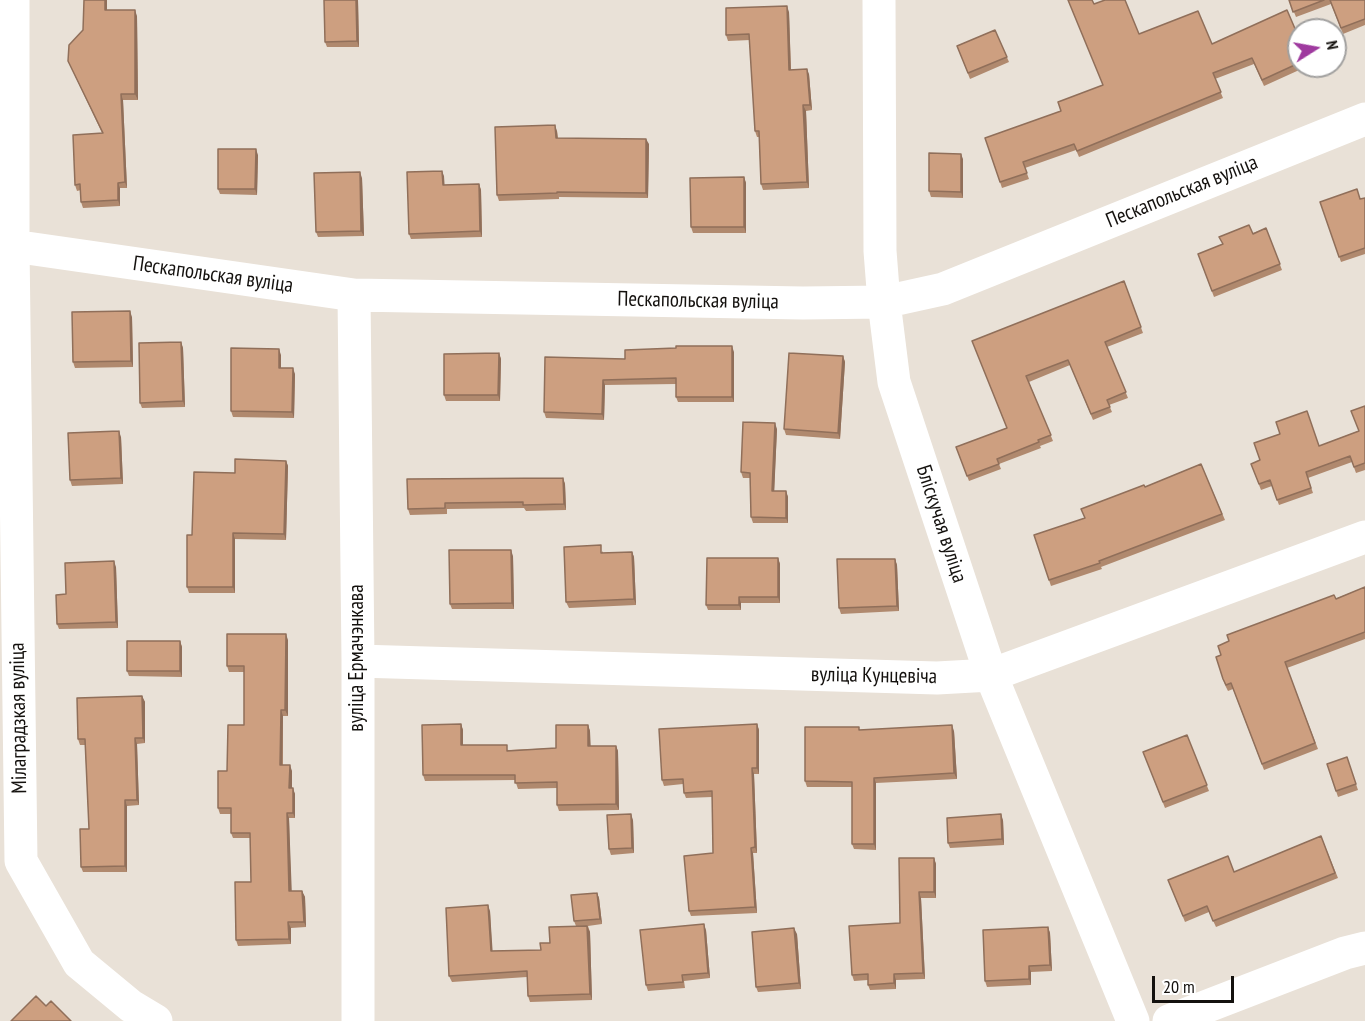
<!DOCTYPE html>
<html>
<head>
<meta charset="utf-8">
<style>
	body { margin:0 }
	#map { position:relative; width:1365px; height:1021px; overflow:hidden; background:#e9e1d7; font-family:"PT Sans Narrow",sans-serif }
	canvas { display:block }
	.north { position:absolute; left:1287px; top:18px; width:60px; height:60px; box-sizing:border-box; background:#fff; border:2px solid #a1a09f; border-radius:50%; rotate:79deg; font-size:16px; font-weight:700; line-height:24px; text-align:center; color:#14110e }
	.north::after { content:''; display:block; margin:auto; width:21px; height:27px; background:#9f3a9f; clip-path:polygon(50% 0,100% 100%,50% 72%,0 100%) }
	.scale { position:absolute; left:1152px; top:976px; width:82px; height:27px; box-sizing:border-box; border:3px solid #14110e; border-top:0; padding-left:8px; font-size:18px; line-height:21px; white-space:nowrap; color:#14110e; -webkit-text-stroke:4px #fff; paint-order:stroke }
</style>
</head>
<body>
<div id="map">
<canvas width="1365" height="1021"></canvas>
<div class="north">N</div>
<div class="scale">20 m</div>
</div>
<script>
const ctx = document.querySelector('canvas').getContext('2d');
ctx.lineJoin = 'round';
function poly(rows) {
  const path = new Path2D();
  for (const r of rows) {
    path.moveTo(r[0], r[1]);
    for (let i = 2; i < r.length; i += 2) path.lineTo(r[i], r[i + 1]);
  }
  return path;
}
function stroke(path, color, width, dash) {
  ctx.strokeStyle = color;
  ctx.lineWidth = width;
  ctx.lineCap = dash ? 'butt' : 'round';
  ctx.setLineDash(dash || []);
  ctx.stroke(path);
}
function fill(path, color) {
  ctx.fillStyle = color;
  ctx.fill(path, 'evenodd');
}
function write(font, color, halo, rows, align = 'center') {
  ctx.font = font + ' "PT Sans Narrow",sans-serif';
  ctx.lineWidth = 5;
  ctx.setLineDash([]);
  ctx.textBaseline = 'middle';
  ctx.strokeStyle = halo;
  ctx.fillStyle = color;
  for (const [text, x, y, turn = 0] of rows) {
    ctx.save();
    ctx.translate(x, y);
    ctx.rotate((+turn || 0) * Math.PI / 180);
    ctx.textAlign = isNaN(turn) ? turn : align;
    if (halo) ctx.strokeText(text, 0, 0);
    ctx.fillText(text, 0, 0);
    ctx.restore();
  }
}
const minor = poly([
	[13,0,13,246,21,861,79,963,131,1006,156,1021],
	[879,0,880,251,884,302,894,382,991,675,1133,1021],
	[0,245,13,246,354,295,803,303,884,302,943,289,1365,119],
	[354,295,358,661,358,1021],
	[358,661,937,678,991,675,1365,537],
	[1169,1021,1345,953,1365,948]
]);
const wall = poly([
	[107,0,107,10,137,16,138,100,123,100,127,188,120,188,120,206,83,208,81,202,81,190,77,191,75,185,102,133,68,61,83,30],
	[358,0,359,47,327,47,325,42],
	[1289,0,1365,0,1365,25,1343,34,1331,4,1296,17],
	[1094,4,1139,34,1212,44,1299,38,1299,66,1308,66,1264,86,1254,64,1215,79,1223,98,1079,157,1076,150,1025,168,1029,179,1002,188,985,138,1061,111,1103,85],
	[789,12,791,70,809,74,812,110,806,111,809,188,763,190,761,184,759,137,757,137,755,131,750,40,728,41,726,35],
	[995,30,1009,62,970,79,957,46],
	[557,131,558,138,649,144,648,198,559,197,559,199,499,201,497,195],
	[258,155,257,195,220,194,218,189],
	[963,159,963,198,931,197,929,191],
	[444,176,444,185,479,184,481,190,482,237,411,239,409,234],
	[744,177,746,183,746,233,693,233,691,227],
	[362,178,364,236,318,237,316,232],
	[1365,198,1365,254,1341,262,1320,202,1360,199],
	[1266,228,1282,270,1214,297,1198,254],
	[1124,281,1143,333,1107,347,1128,398,1109,405,1112,412,1093,420,1070,365,1029,382,1053,441,1040,446,1041,448,999,464,1001,469,969,481,956,447,1007,428,972,341],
	[132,317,133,367,75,368,73,362],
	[181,342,183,348,185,407,142,408,140,403],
	[734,352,734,402,678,402,676,397,676,384,605,385,604,420,546,418,544,412,625,359],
	[499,353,501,359,500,401,446,401,444,395],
	[281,355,281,368,295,374,294,418,233,417,231,411],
	[843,356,845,362,840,439,786,435,784,429],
	[1365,406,1365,470,1356,473,1352,462,1308,478,1313,493,1279,505,1272,486,1261,490,1251,464,1319,446,1358,431],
	[777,429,774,491,786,491,788,497,788,523,753,523,751,517,750,478,743,478,741,472],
	[121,437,123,484,72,486,70,480],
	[286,461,288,466,286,540,235,539,235,593,189,593,187,587,192,535,235,473],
	[1201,464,1225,520,1101,567,1102,569,1051,586,1034,535,1085,518,1145,487],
	[563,478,565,484,566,510,526,511,524,508,447,509,447,514,410,515,408,509],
	[603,551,603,553,632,552,634,557,636,605,569,608,566,602],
	[513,556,514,609,452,609,450,604],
	[778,558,780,564,780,603,741,603,741,610,708,610,706,605],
	[895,559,897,565,899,611,841,614,839,608],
	[116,567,118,628,59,629,57,624,66,594],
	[1365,587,1365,639,1287,668,1318,749,1264,770,1233,689,1228,691,1225,685,1216,657,1221,655,1229,641],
	[288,640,288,716,283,716,283,765,292,771,292,788,295,794,295,818,289,818,291,891,302,891,305,897,306,927,291,928,291,944,238,946,236,940,251,882,250,838,233,838,231,833,231,814,220,814,218,808,227,771,244,725,244,672,229,672,227,666],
	[180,641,182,647,182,677,129,676,127,671],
	[142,696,145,702,145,743,137,744,139,805,127,806,127,872,83,872,81,867,89,829,85,745,80,745,78,739],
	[461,724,463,730,463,745,509,750,556,748,588,725,590,731,590,746,616,746,618,751,619,810,559,811,557,805,557,788,518,789,515,780,425,781,423,775],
	[757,724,759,730,759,774,754,774,757,853,753,853,757,913,691,916,689,911,713,853,712,797,686,798,684,793,683,784,664,786,662,780],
	[860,730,954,731,957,779,876,783,876,850,854,849,852,844,852,787,807,787,805,781],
	[1187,735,1209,791,1165,808,1143,752],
	[1347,757,1358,790,1338,797,1327,764],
	[633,820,634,853,611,855,609,849],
	[1003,820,1004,845,950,848,948,843],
	[1321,836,1338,878,1216,927,1209,912,1185,922,1168,880,1234,872],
	[934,858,936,864,936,898,921,898,925,979,896,980,896,989,870,990,868,985,868,980,854,981,852,975,900,923],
	[597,893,599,898,602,924,588,926,590,932,592,1000,530,1002,528,996,527,977,452,982,449,976,490,911,492,951,541,950,576,926,574,921],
	[1048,927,1050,933,1052,971,1031,972,1031,985,987,987,985,981],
	[706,930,710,978,684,981,685,988,648,991,646,985],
	[797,934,801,989,758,992,756,987]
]);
const shadedWall = poly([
	[105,0,107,0,107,16,105,10],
	[356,0,358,0,359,47,357,41],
	[787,6,789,12,791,75,789,70],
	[135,10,137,16,138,100,135,94],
	[807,69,809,74,812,110,810,105],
	[121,94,123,100,127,188,125,182],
	[803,105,806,111,809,188,807,182],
	[555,125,557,131,558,143,556,138],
	[646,139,649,144,648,198,646,193],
	[256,149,258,155,257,195,255,189],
	[961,154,963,159,963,198,961,192],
	[442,171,444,176,445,191,443,185],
	[360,172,362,178,364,236,361,231],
	[744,177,746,183,746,233,744,227],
	[118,183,120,188,120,206,118,200],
	[479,184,481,190,482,237,480,231],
	[130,311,132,317,133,367,131,361],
	[181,342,183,348,185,407,183,401],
	[732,346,734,352,734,402,732,397],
	[279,349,281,355,281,374,279,368],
	[499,353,501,359,500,401,498,395],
	[843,356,845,362,840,439,838,433],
	[293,368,295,374,294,418,292,412],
	[603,380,605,385,604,420,602,414],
	[775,423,777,429,774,497,772,491],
	[119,431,121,437,123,484,121,478],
	[286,461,288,466,286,540,284,534],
	[563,478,565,484,566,510,564,504],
	[786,491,788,497,788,523,786,518],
	[233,533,235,539,235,593,233,587],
	[511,550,513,556,514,609,512,603],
	[632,552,634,557,636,605,634,599],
	[778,558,780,564,780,603,778,597],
	[895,559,897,565,899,611,897,606],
	[114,561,116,567,118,628,116,622],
	[739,597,741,603,741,610,739,605],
	[286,634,288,640,288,716,285,710],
	[180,641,182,647,182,677,180,671],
	[142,696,145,702,145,743,143,738],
	[281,710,283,716,282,771,280,765],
	[461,724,463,730,463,751,461,745],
	[757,724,759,730,759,774,757,768],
	[588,725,590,731,591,752,588,746],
	[952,725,954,731,957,779,954,773],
	[135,738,137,744,139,805,137,800],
	[616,746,618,751,619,810,616,804],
	[290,765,292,771,292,794,289,788],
	[752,768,754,774,757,853,755,847],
	[874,778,876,783,876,850,874,844],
	[293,788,295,794,295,818,293,813],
	[125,800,127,806,127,872,125,866],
	[287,813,289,818,292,897,289,891],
	[631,814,633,820,634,853,632,848],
	[1001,814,1003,820,1004,845,1002,839],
	[751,848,753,853,757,913,755,907],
	[934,858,936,864,936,898,934,892],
	[302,891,305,897,306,927,304,922],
	[919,892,921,898,925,979,923,973],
	[597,893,599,898,602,924,600,919],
	[488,905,490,911,493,957,491,951],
	[288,922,291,928,291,944,289,939],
	[704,924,706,930,710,978,708,973],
	[587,926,590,932,592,1000,590,994],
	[1048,927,1050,933,1052,971,1050,965],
	[794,928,797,934,801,989,799,983],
	[1029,966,1031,972,1031,985,1029,979],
	[894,974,896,980,896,989,894,983]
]);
const building = poly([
	[84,0,105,0,105,10,135,10,135,94,121,94,125,182,118,183,118,200,81,202,80,184,75,185,73,135,103,133,68,61,69,45,83,30,84,0],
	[324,0,356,0,357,41,325,42,324,0],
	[1068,0,1092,0,1094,4,1105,0,1125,0,1139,34,1198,11,1212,44,1287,10,1299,38,1299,63,1262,80,1252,58,1213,73,1221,92,1077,151,1074,144,1023,162,1027,173,1000,182,985,138,1061,111,1058,102,1103,85,1068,0],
	[1289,0,1324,0,1293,12,1289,0],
	[1330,0,1365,0,1365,19,1341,28,1330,0],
	[787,6,789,70,807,69,810,105,803,105,807,182,761,184,759,131,755,131,749,34,726,35,726,8,787,6],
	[995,30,1007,57,968,73,957,46,995,30],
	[555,125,556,138,646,139,646,193,557,192,557,193,497,195,495,127,555,125],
	[218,149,256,149,255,189,218,189,218,149],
	[929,153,961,154,961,192,929,191,929,153],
	[442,171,443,185,479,184,480,231,409,234,407,172,442,171],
	[360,172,361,231,316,232,314,173,360,172],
	[744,177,744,227,691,227,690,178,744,177],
	[1357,189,1360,199,1365,198,1365,248,1339,257,1320,202,1357,189],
	[1249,225,1253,234,1266,228,1280,264,1212,291,1198,254,1223,244,1219,237,1249,225],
	[1124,281,1141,327,1105,342,1126,392,1107,400,1110,407,1091,414,1068,360,1026,376,1051,435,1038,440,1039,442,997,459,999,464,967,476,956,447,1007,428,972,341,1124,281],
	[130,311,131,361,73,362,72,312,130,311],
	[181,342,183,401,140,403,139,343,181,342],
	[676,346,732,346,732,397,676,397,676,378,603,380,602,414,544,412,545,357,625,359,625,350,676,348,676,346],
	[231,348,279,349,279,368,293,368,292,412,231,411,231,348],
	[499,353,498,395,444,395,444,354,499,353],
	[789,353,843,356,838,433,784,429,789,353],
	[1365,406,1365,463,1354,467,1350,456,1306,472,1311,488,1277,500,1270,480,1259,484,1251,464,1260,460,1254,443,1280,434,1276,422,1307,411,1319,446,1359,431,1351,411,1365,406],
	[743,422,775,423,772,491,786,491,786,518,751,517,750,473,741,472,743,422],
	[119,431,121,478,70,480,68,433,119,431],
	[235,459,286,461,284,534,233,533,233,587,187,587,187,535,192,535,194,472,235,473,235,459],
	[1201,464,1222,514,1099,561,1100,563,1049,580,1034,535,1085,518,1081,509,1144,485,1145,487,1201,464],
	[563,478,564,504,523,505,523,502,445,503,445,508,408,509,407,479,563,478],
	[601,545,601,553,632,552,634,599,566,602,564,547,601,545],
	[449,550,511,550,512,603,450,604,449,550],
	[707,558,778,558,778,597,739,597,739,605,706,605,707,558],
	[837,559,895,559,897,606,839,608,837,559],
	[114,561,116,622,57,624,56,595,66,594,65,563,114,561],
	[1365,587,1365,632,1285,662,1315,743,1262,764,1231,683,1226,685,1223,679,1216,657,1221,655,1218,646,1229,641,1227,635,1334,595,1336,599,1365,587],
	[227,634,286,634,285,710,281,710,280,765,290,765,289,788,293,788,293,813,287,813,289,891,302,891,304,922,288,922,289,939,236,940,235,882,251,882,250,833,231,833,231,808,218,808,218,771,227,771,228,725,244,725,244,666,227,666,227,634],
	[127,641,180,641,180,671,127,671,127,641],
	[142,696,143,738,135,738,137,800,125,800,125,866,81,867,80,829,89,829,85,739,78,739,77,698,142,696],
	[461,724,461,745,507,745,507,751,556,748,556,725,588,725,588,746,616,746,616,804,557,805,557,782,515,783,515,775,423,775,422,725,461,724],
	[757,724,757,768,752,768,755,847,751,848,755,907,689,911,684,856,713,853,712,791,684,793,683,779,662,780,659,729,757,724],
	[952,725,954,773,874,778,874,844,852,844,852,782,805,781,805,727,859,727,859,730,952,725],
	[1187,735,1207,785,1163,802,1143,752,1187,735],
	[1347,757,1356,784,1336,791,1327,764,1347,757],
	[631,814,632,848,609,849,607,815,631,814],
	[1001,814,1002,839,948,843,947,818,1001,814],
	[1321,836,1335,873,1213,921,1207,906,1183,916,1168,880,1228,856,1234,872,1321,836],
	[899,858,934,858,934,892,919,892,923,973,894,974,894,983,868,985,868,974,852,975,849,926,900,923,899,858],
	[597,893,600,919,574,921,571,895,597,893],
	[488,905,491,951,541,950,540,943,550,943,549,927,587,926,590,994,528,996,527,971,449,976,446,908,488,905],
	[704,924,708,973,682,975,683,982,646,985,640,930,704,924],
	[1048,927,1050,965,1029,966,1029,979,985,981,983,930,1048,927],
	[794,928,799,983,756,987,752,932,794,928],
	[36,996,46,1006,51,1001,71,1021,11,1021,36,996]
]);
const streetNames = [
	["Пескапольская вуліца",1182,192,-22],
	["Пескапольская вуліца",213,275,8],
	["Пескапольская вуліца",698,301,1],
	["Бліскучая вуліца",941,524,72],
	["вуліца Ермачэнкава",357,658,-90],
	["вуліца Кунцевіча",874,676,1],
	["Мілаградзкая вуліца",19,718,-91]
];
stroke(minor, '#fff', 33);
fill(wall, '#b0896e');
fill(shadedWall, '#906f5a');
fill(building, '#cd9f80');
stroke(building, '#906f5a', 1.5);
write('21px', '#14110e', '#fff', streetNames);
</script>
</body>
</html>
